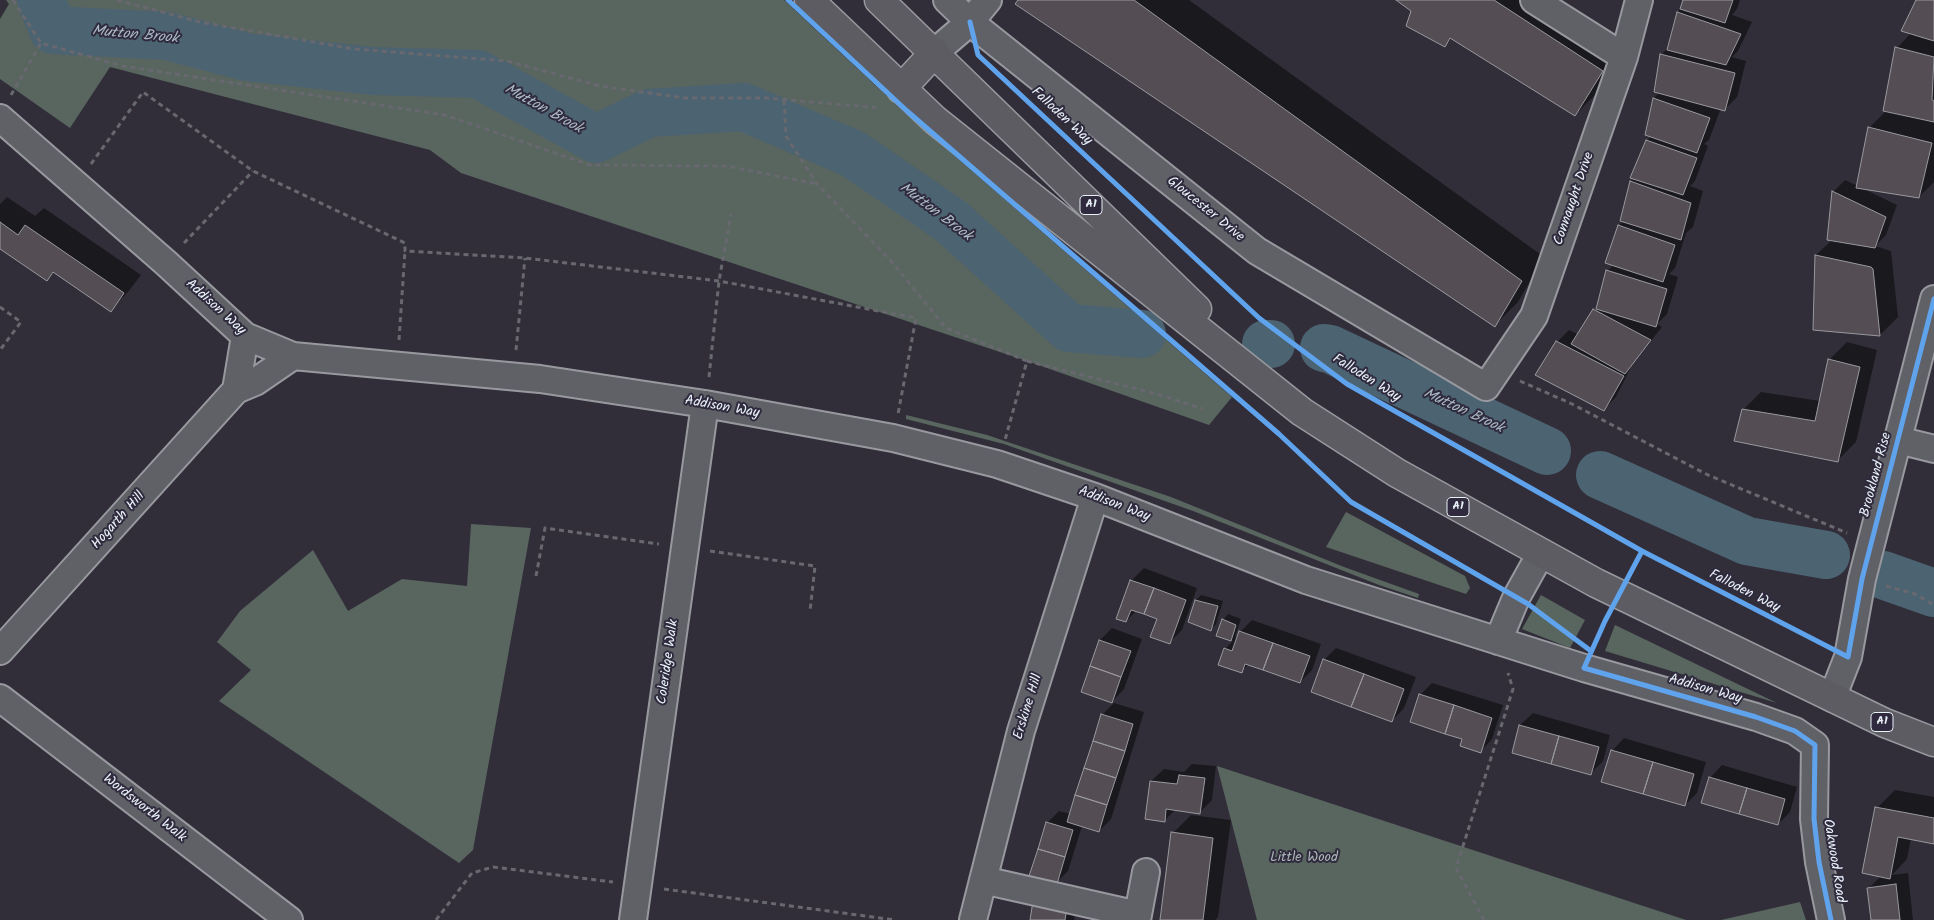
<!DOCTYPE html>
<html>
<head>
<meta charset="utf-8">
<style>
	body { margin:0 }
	canvas { display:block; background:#312e39 }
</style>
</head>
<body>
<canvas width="1934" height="920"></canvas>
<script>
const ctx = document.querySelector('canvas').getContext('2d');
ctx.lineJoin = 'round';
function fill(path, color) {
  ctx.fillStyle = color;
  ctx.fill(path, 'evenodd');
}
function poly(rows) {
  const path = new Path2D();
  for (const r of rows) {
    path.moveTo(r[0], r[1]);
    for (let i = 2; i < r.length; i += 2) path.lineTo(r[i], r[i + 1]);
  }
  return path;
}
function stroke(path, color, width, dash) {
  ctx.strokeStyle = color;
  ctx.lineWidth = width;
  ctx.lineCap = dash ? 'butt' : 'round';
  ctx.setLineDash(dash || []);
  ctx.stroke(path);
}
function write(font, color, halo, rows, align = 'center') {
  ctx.font = font + ' Kalam,sans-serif';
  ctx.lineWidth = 4;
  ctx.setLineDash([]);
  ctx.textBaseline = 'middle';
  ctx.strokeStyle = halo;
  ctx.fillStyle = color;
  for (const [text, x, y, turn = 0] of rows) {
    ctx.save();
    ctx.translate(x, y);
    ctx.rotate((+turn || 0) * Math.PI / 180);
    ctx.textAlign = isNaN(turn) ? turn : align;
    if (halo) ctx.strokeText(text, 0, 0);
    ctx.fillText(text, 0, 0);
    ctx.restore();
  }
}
const green = poly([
	[6,0,784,0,902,110,1232,397,1209,425,1027,361,461,173,430,150,110,67,70,128,0,79,0,19,9,4],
	[906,415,987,435,1171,497,1344,567,1419,594,1418,598,1379,585,1193,511,1004,444,906,419],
	[1346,512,1465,576,1470,588,1466,594,1326,547],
	[471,524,531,528,473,850,459,863,219,701,251,670,217,642,240,611,313,550,348,611,402,579,467,586],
	[1541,595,1585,620,1570,648,1522,629],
	[1615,625,1777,703,1605,651],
	[1217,766,1686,920,1257,920],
	[1800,902,1806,920,1721,920]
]);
const shadow = poly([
	[1019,0,1189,0,1544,257,1518,302,1495,325],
	[1398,0,1553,0,1626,48,1598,92,1575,115,1452,38,1445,45,1412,10],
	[1684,0,1740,0,1737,9,1732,15,1752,22,1738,51,1732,57,1746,61,1737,97,1725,109,1721,108,1709,140,1704,144,1708,146,1695,181,1690,186,1703,191,1693,227,1686,233,1675,268,1669,274,1678,277,1667,314,1657,324,1662,327,1633,363,1616,397,1604,409,1557,342,1569,330,1579,335,1598,306,1607,271,1614,265,1619,226,1623,221,1621,220,1631,181,1635,178,1647,141,1651,136,1654,98,1660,92,1661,55,1669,47,1678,13],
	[1918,0,1934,0,1934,182,1919,197,1864,189,1897,205,1886,235,1875,246,1891,251,1898,317,1880,335,1814,329,1816,255,1832,240,1833,192,1845,180,1858,186,1869,128,1886,111,1897,48,1911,33],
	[7,197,35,216,44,208,141,275,128,292,110,310,54,271,47,279,0,248,0,204],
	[1847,342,1877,350,1856,442,1838,460,1743,410,1761,392,1820,401,1829,360],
	[1144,568,1197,588,1182,630,1170,642,1158,618,1137,610,1126,621,1131,581],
	[1201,595,1223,601,1216,624,1210,630,1196,600],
	[1228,614,1241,619,1235,636,1239,637,1240,632,1252,620,1321,644,1312,670,1300,682,1249,664,1241,672,1225,649,1233,641,1217,635,1223,620],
	[1112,628,1142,639,1124,689,1112,702,1082,691,1100,640],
	[1336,648,1416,677,1404,708,1392,721,1324,660],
	[1432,683,1503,705,1492,739,1480,752,1420,695],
	[1114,703,1144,712,1111,819,1099,831,1082,826,1068,871,1056,883,1047,823,1059,811,1071,814,1102,715],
	[1533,713,1610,735,1603,761,1591,773,1513,752,1520,725],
	[1624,738,1706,762,1697,793,1685,805,1612,751],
	[1192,764,1216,766,1212,800,1200,812,1176,809,1164,821,1151,781,1164,769,1184,772],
	[1722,765,1797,787,1790,812,1778,824,1710,778],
	[1895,790,1934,797,1934,842,1911,838,1907,859,1892,875,1908,873,1913,920,1872,920,1869,888,1881,876,1877,808],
	[1191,815,1231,820,1218,917,1215,920,1161,920,1173,833],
	[1078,895,1074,920,1032,920]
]);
const river = poly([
	[41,0,53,30,167,36,247,57,372,71,478,74,596,139,649,113,744,107,853,154,951,221,1069,328,1142,334],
	[1266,344,1271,344],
	[1324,348,1330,349,1547,451],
	[1600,475,1747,541,1826,555],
	[1883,575,1934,593]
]);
const building = poly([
	[1018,0,1134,0,1522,281,1495,327,1015,4,1018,0],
	[1396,0,1494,0,1603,71,1575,116,1450,38,1445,47,1406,26,1411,11,1396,0],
	[1683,0,1733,0,1725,23,1680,9,1683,0],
	[1916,0,1934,0,1934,41,1901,31,1916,0],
	[1677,12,1741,34,1726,65,1667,50,1677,12],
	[1895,47,1934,57,1932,100,1934,101,1934,122,1883,111,1895,47],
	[1660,54,1735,73,1725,111,1654,92,1660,54],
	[1653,98,1710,118,1697,153,1645,135,1653,98],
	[1868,127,1932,143,1919,198,1856,188,1868,127],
	[1646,140,1697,158,1683,195,1630,178,1646,140],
	[1630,181,1691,203,1681,240,1620,221,1630,181],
	[1832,191,1886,217,1875,248,1827,240,1832,191],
	[0,222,18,235,25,225,124,293,111,312,53,272,47,281,0,249,0,222],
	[1618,225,1675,245,1663,282,1605,263,1618,225],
	[1815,255,1871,267,1873,269,1880,336,1813,330,1815,255],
	[1606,270,1667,289,1656,327,1596,309,1606,270],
	[1593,309,1651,340,1625,374,1571,344,1593,309],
	[1556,341,1624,376,1604,411,1535,375,1556,341],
	[1828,359,1860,367,1838,462,1734,441,1742,409,1815,421,1828,359],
	[1130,580,1154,588,1144,614,1131,610,1126,622,1116,619,1130,580],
	[1154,588,1186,600,1170,644,1150,637,1157,619,1144,614,1154,588],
	[1195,600,1218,606,1211,631,1188,622,1195,600],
	[1222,619,1236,625,1231,641,1216,636,1222,619],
	[1239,631,1273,643,1263,670,1245,664,1242,673,1218,665,1224,648,1232,651,1239,631],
	[1099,640,1131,651,1121,677,1090,666,1099,640],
	[1273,643,1310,656,1300,683,1263,670,1273,643],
	[1323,659,1364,674,1351,707,1311,692,1323,659],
	[1090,666,1121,677,1112,703,1081,692,1090,666],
	[1364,674,1404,689,1392,722,1351,707,1364,674],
	[1419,694,1454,705,1445,734,1410,722,1419,694],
	[1454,705,1492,718,1481,753,1460,746,1462,739,1445,734,1454,705],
	[1101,714,1133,724,1125,751,1093,741,1101,714],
	[1519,725,1559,736,1551,764,1512,753,1519,725],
	[1559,736,1599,747,1591,775,1551,764,1559,736],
	[1093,741,1125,751,1116,778,1084,768,1093,741],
	[1611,750,1653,762,1643,794,1601,782,1611,750],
	[1653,762,1694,774,1685,806,1643,794,1653,762],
	[1084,768,1116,778,1107,805,1075,795,1084,768],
	[1179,775,1205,778,1200,814,1166,809,1165,822,1145,819,1150,781,1177,784,1179,775],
	[1709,777,1747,788,1739,814,1701,803,1709,777],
	[1747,788,1785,799,1778,825,1739,814,1747,788],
	[1075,795,1107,805,1099,832,1067,822,1075,795],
	[1875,807,1934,818,1934,844,1898,837,1890,879,1862,873,1875,807],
	[1046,822,1073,830,1065,857,1038,849,1046,822],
	[1171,832,1213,838,1203,920,1160,920,1171,832],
	[1038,849,1065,857,1057,884,1029,876,1038,849],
	[1896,884,1900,920,1871,920,1867,888,1896,884],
	[1033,901,1067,907,1065,920,1030,920,1033,901]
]);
const path = poly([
	[13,0,41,43,122,66,445,115,590,165,727,166,817,184],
	[117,0,200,22,354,49,507,61,600,86,684,98,766,98,881,108],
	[11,95,41,43],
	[784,100,786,136,817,184,892,262,946,328,1027,361,1005,440],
	[91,164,143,92,253,171,405,243,405,251,525,258,719,281,916,318,898,414],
	[184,243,253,171],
	[0,307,21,322,0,350],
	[399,340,405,251],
	[516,350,525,258],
	[1027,361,1157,394,1203,409],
	[709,377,719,281,731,214],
	[1520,381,1572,404,1708,475,1847,533],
	[710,551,815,566,810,611],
	[536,576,545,528,659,544],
	[1886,586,1915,594,1934,605],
	[664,889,895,920],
	[436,920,472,873,493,867,613,882],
	[1484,920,1456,868,1513,689,1508,673]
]);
const minor = poly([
	[947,0,970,22,1257,251,1486,387,1534,316,1624,57,1639,0],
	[1534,0,1624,57],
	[935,52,970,22,988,0],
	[0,118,166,263,245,336,293,356,540,379,705,404,893,438,997,464,1095,497,1306,580,1584,668,1756,717,1795,731,1815,745,1814,819,1819,862,1831,920],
	[236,390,245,336],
	[1898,440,1934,449],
	[1498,641,1516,598,1541,553],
	[0,651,236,390,255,382,293,356],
	[0,698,289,920],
	[1832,698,1848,657,1862,579,1934,299],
	[983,880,1138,915],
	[633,920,705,404],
	[973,920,1021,731,1095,497],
	[1137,920,1146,872]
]);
const highway = poly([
	[809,0,935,120,1302,412,1397,473,1596,583,1885,723,1934,742],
	[879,0,1197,309],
	[901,89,935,52]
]);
const cycleway = poly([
	[788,0,907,111,1279,434,1351,502,1528,604,1591,651],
	[970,22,978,55,1259,318,1347,384,1642,551,1848,657,1862,579,1934,299],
	[1642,551,1605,621,1584,668,1756,717,1795,731,1815,745,1814,819,1819,862,1831,920]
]);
const shields = [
	[1091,205,22],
	[1458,507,22],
	[1882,722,22]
];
const shieldNames = [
	["A1",1091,205],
	["A1",1458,507],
	["A1",1882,722]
];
const streetNames = [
	["Falloden Way",1061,117,43],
	["Connaught Drive",1575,199,-71],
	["Gloucester Drive",1205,210,39],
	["Addison Way",215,308,42],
	["Falloden Way",1366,379,32],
	["Addison Way",722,408,10],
	["Brookland Rise",1877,475,-75],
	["Addison Way",1114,505,21],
	["Hogarth Hill",119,521,-48],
	["Falloden Way",1744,592,27],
	["Coleridge Walk",669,662,-82],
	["Addison Way",1705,690,16],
	["Erskine Hill",1029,707,-73],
	["Wordsworth Walk",144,809,38],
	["Oakwood Road",1833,861,81]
];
const parkNames = [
	["Little Wood",1304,859]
];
const waterNames = [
	["Mutton Brook",135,36,5],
	["Mutton Brook",543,110,29],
	["Mutton Brook",935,213,37],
	["Mutton Brook",1463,412,25]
];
fill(green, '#59655f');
fill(shadow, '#0007');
stroke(river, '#4c6372', 48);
fill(building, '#544d53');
stroke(building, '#98999f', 1);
stroke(minor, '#98999f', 30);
stroke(highway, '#98999f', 31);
stroke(path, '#68686f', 3, [5, 4]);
stroke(minor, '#606067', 26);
stroke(highway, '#5d5c62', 28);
stroke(cycleway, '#60a3ed', 5);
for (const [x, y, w] of shields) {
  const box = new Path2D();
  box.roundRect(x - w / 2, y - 9.5, w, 19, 4);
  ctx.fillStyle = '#2f2a3d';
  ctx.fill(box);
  stroke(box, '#e8f1f8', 1);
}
write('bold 12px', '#e8f1f8', null, shieldNames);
write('14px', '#e8f1f8', '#2f2a3d', streetNames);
write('14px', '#aab6b6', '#2f2a3d', parkNames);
write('italic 15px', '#abbac5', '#2f2a3d', waterNames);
</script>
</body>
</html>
